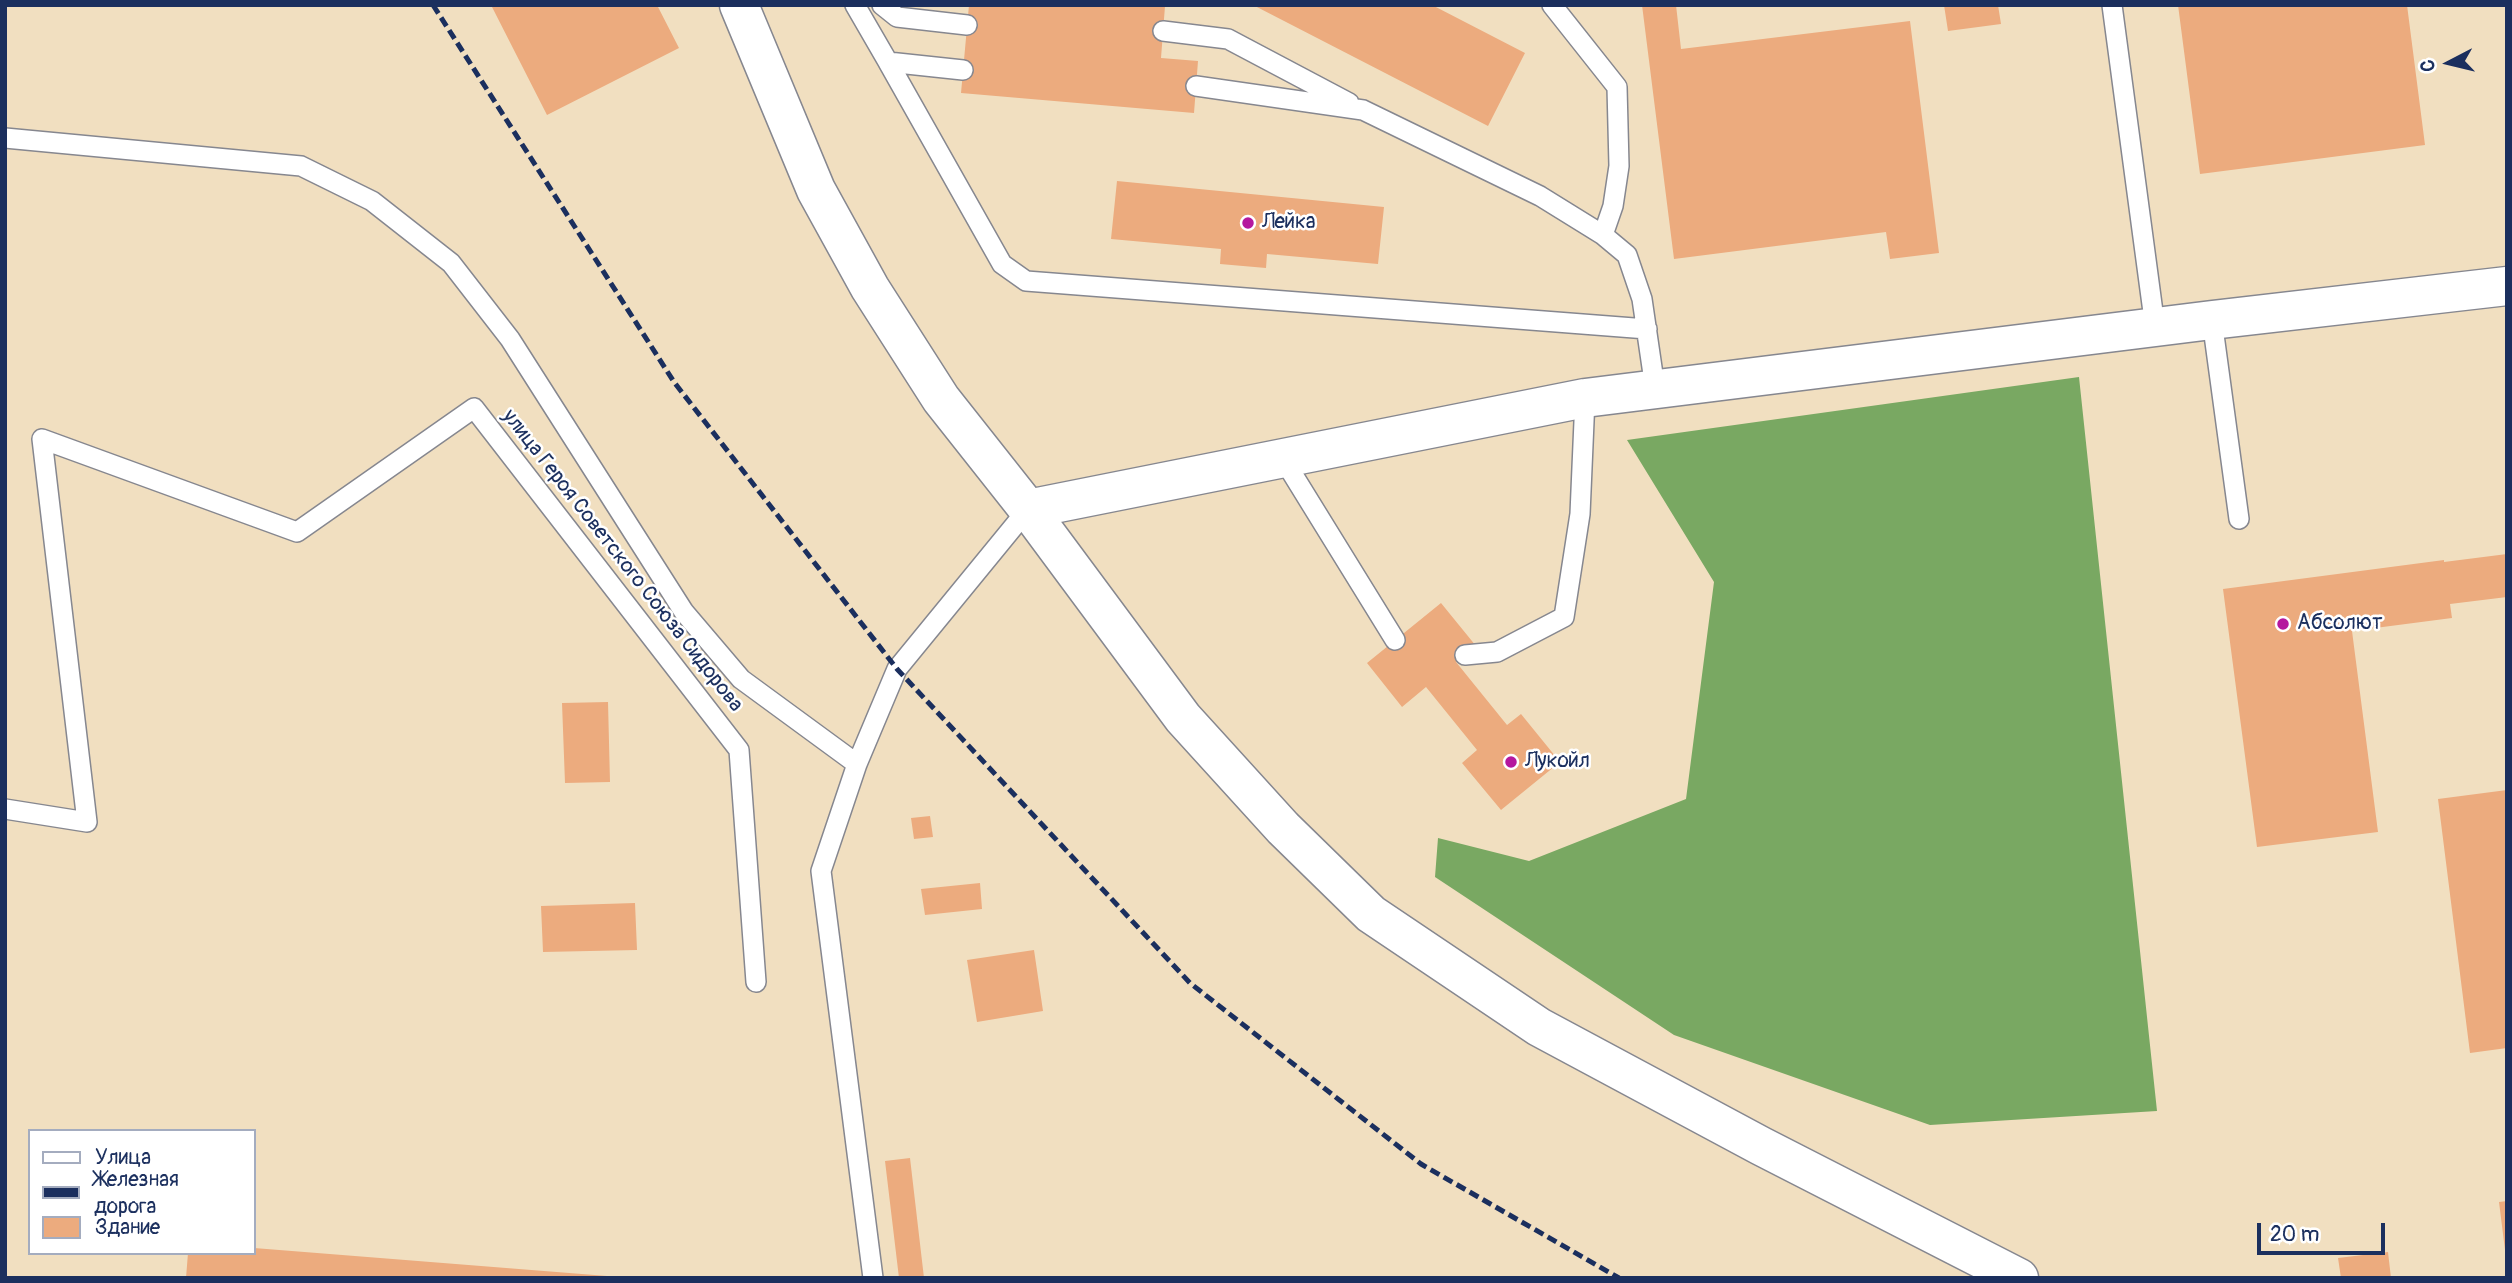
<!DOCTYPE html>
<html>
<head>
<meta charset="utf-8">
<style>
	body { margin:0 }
	#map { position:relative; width:2512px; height:1283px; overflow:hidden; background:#f1dfc0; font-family:Pangolin,sans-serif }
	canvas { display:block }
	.frame { position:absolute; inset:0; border:7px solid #1b2f5e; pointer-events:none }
	.legend { position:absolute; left:28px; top:1129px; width:228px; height:126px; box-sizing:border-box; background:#fff; border:2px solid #a4acbf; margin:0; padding:9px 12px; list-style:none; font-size:21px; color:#1b2f5e }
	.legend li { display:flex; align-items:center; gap:14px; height:35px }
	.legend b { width:35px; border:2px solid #a4acbf }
	.north { position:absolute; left:2414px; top:28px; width:70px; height:70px; -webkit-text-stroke:5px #fff; paint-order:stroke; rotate:263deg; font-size:19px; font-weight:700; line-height:28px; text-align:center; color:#1b2f5e }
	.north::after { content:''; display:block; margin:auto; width:24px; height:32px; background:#1b2f5e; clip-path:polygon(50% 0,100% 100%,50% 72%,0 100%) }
	.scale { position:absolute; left:2257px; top:1223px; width:128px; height:32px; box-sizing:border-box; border:4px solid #1b2f5e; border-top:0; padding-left:9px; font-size:21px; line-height:24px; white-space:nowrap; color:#1b2f5e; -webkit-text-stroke:5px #fff; paint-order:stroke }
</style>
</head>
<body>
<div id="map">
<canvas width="2512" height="1283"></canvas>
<div class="frame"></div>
<ul class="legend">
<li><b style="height:9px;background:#fff"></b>Улица</li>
<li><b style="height:9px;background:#1b2f5e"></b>Железная дорога</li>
<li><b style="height:19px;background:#ecab7e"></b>Здание</li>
</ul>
<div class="north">С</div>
<div class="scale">20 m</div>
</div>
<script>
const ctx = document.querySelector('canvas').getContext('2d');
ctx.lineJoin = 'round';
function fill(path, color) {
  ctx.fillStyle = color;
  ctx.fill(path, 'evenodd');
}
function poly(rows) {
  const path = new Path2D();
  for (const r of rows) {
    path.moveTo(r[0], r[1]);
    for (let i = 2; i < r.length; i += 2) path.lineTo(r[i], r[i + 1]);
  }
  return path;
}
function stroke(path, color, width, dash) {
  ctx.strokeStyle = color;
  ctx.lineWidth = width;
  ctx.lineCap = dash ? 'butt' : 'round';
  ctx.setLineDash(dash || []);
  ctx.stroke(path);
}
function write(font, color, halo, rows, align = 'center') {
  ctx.font = font + ' Pangolin,sans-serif';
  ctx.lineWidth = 5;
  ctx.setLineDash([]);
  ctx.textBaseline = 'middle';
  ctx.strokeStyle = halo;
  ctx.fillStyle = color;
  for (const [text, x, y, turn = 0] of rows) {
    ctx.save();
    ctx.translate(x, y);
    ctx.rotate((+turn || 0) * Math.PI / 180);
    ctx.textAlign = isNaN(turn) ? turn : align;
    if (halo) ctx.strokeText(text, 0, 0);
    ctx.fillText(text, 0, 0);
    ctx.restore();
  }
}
const forest = poly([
	[2079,377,2157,1111,1930,1125,1674,1035,1435,877,1438,838,1529,861,1686,799,1714,582,1627,440]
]);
const building = poly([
	[491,5,657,5,679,48,547,115],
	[969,5,1165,6,1161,58,1198,61,1194,113,961,93],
	[1253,5,1432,5,1525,53,1488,126],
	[1642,5,1676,5,1681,49,1910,21,1939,253,1890,259,1886,232,1674,259],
	[1944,5,1998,5,2001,24,1948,31],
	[2178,5,2407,5,2425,145,2200,174],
	[1117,181,1384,207,1378,264,1267,254,1266,268,1220,264,1221,249,1111,239],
	[2507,554,2507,597,2450,604,2452,618,2352,631,2378,832,2257,847,2223,589,2444,560,2444,562],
	[1441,603,1476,646,1456,662,1507,725,1521,714,1560,762,1501,810,1462,763,1477,750,1426,687,1402,707,1367,663],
	[608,702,610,782,565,783,562,703],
	[2507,790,2507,1048,2470,1053,2438,799],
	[930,816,933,837,914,839,911,818],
	[980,883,982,909,925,915,921,889],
	[635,903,637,950,543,952,541,906],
	[1034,950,1043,1011,977,1022,967,960],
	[910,1158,924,1278,899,1278,885,1161],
	[2507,1201,2507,1250,2505,1250,2499,1202],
	[254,1248,607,1276,607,1278,186,1278,188,1253,254,1253],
	[2388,1252,2391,1278,2341,1278,2338,1258]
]);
const lane = poly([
	[855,5,888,62,963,70],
	[882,5,897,17,967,25],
	[1552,5,1617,87,1619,166,1613,206,1603,235],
	[2112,5,2155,327],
	[1163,31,1228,39,1349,103],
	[888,62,1002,264,1026,281,1647,329],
	[1196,86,1363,110,1540,196,1603,235,1627,255,1642,299,1655,388],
	[5,138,301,166,372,201,451,263,510,339,684,612,741,679,857,764],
	[2212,320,2239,519],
	[1282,457,1395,640],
	[1465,655,1497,652,1564,617,1580,514,1585,398],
	[5,809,87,822,42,439,297,532,474,408,739,750,756,982],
	[873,1278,821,871,857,764,897,669,1028,509]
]);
const secondary = poly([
	[739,5,816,190,870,288,941,399,1028,509,1183,718,1283,828,1371,914,1539,1027,1761,1146,2019,1278],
	[1028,509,1585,398,2212,320,2507,286]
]);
const rail = poly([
	[433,5,674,382,897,669,1190,983,1421,1164,1619,1278]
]);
const markers = [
	[1248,223,7,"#b5179e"],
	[2283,624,7,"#b5179e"],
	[1511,762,7,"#b5179e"]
];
const poiNames = [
	["Лейка",1262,223],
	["Абсолют",2297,624],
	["Лукойл",1525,762]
];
const streetNames = [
	["улица Героя Советского Союза Сидорова",622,561,52]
];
fill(forest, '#79a862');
fill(building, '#ecab7e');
stroke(lane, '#86878f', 22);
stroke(secondary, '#86878f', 41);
stroke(lane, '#fff', 19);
stroke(secondary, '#fff', 38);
stroke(rail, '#1b2f5e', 5, [10, 5]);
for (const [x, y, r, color] of markers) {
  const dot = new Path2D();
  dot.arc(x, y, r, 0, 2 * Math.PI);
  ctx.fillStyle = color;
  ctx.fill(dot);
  stroke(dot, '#fff', 2.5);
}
write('21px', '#1b2f5e', '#fff', poiNames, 'left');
write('21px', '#1b2f5e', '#fff', streetNames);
</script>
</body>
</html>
